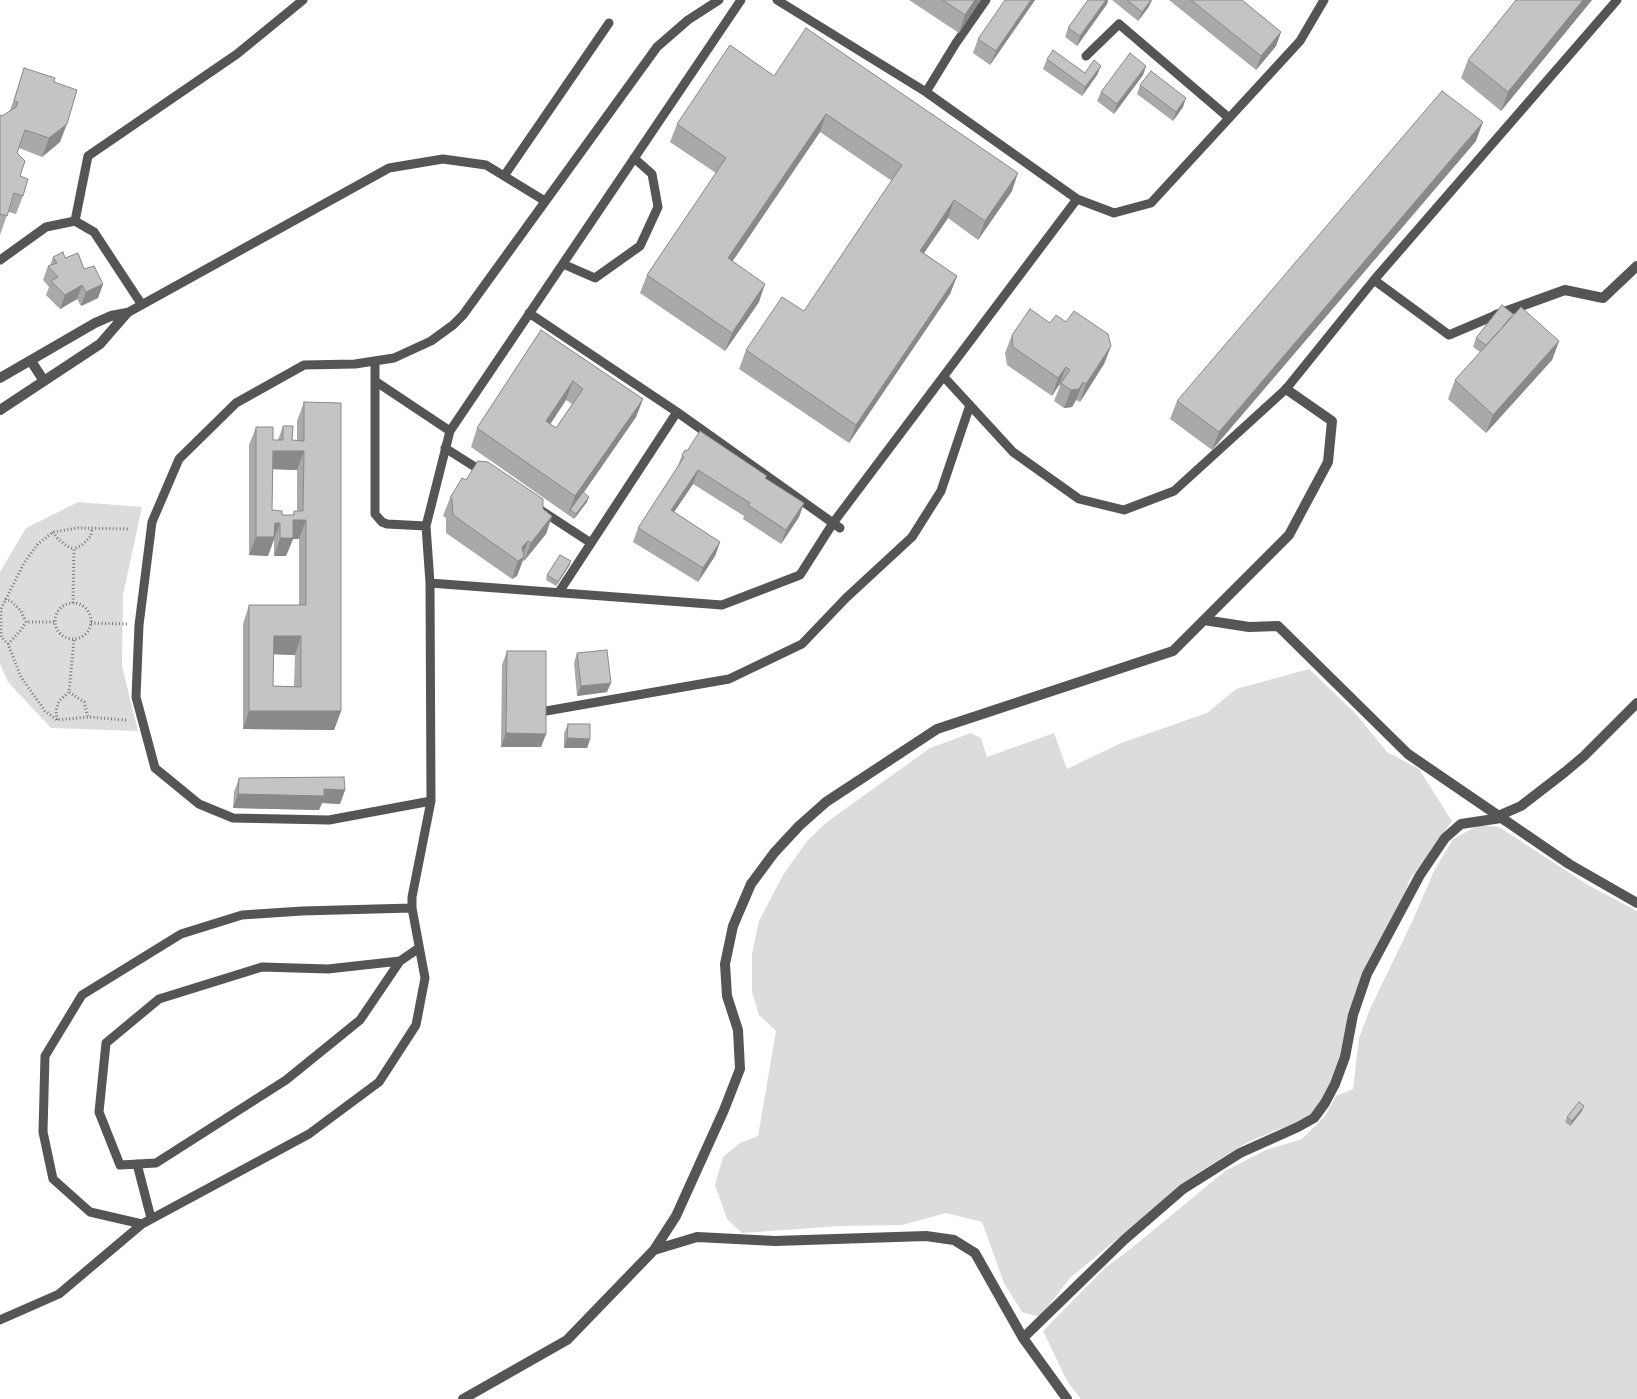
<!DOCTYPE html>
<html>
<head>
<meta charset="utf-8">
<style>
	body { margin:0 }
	canvas { display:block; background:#fff }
</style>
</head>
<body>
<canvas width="1637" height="1399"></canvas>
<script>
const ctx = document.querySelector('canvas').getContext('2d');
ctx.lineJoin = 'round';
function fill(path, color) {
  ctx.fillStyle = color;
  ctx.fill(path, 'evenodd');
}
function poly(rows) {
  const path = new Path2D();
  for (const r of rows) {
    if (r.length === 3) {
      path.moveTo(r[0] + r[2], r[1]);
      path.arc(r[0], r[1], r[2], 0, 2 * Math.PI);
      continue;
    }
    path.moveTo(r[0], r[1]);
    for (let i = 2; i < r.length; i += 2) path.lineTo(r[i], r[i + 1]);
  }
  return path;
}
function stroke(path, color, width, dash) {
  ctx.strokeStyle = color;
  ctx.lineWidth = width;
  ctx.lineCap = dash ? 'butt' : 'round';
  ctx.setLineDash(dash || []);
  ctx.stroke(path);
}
const green = poly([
	[78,502,142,507,123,595,122,666,138,731,51,728,8,682,0,664,0,572,26,528],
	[1309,669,1356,714,1387,752,1419,769,1452,821,1410,879,1401,903,1362,973,1335,1079,1315,1111,1298,1123,1274,1131,1244,1144,1193,1176,1070,1278,1040,1317,1022,1312,1004,1283,982,1222,946,1213,902,1225,840,1226,742,1233,727,1219,715,1185,723,1157,740,1143,758,1136,776,1031,759,1015,752,992,752,954,759,921,783,875,807,841,827,822,930,748,971,733,981,738,987,757,1054,733,1067,769,1121,743,1207,713,1236,689],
	[1479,825,1499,827,1588,885,1637,911,1637,1399,1081,1399,1067,1381,1043,1331,1105,1268,1133,1247,1225,1171,1266,1150,1302,1139,1325,1116,1336,1096,1353,1089,1359,1038,1370,1009,1412,922,1434,871,1453,839]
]);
const path = poly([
	[53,532,58,539,67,546,74,549],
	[5,599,11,601,21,611,26,622,55,622],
	[73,603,74,549,82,545,91,536,92,528],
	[73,621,18],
	[91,623,128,624],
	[74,640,69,692,84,702,88,717],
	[8,644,21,630,26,622],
	[57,720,56,711,59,701,69,692],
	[126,720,88,717,57,720,45,711,21,677,8,644,1,637,1,609,24,563,38,544,53,532,78,528,130,529]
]);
const service = poly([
	[777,0,926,92,1077,199,1114,213,1151,203,1300,41,1324,0],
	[1086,56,1119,24,1229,118],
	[926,92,956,43,986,0],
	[504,176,609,23],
	[75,221,88,156,237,54,303,0],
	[0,260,46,227,75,221,94,232,142,305],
	[563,264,595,278,640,246,658,207,652,174,634,158],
	[1374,280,1449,335,1496,315],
	[127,313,389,168,443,159,486,165,545,201],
	[529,313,677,412,840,528],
	[375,362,375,514,382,522,387,524,426,526],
	[944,377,1013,452,1079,499,1124,510,1174,491,1286,389,1374,280,1617,0],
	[375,381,450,431],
	[445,448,483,472],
	[542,511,591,543],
	[430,583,722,605,800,575,833,523,1077,199],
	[559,592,677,412],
	[546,711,729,679,802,644,846,598,912,537,941,491,970,405],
	[431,801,329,820,233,818,199,804,155,768,136,697,139,625,152,522,179,459,236,403,304,365,355,364,394,358,431,341,453,325,463,315,657,47,688,20,719,0],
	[400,961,328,969,262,967,159,999,106,1043,99,1112,120,1165,156,1163,286,1080,360,1020,400,961,419,948],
	[137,1164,151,1218],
	[142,1224,90,1212,53,1179,43,1132,45,1056,82,995,181,934,242,915,302,911,412,908],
	[0,1320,59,1294,142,1224,309,1134,379,1082,416,1025,425,978,412,908,412,897,431,801,430,583,426,526,450,431,741,0]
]);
const minor = poly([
	[1496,315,1565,290,1603,298,1637,266],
	[31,361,44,381],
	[0,378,95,323,111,316,127,313],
	[0,410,100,344,127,313],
	[1204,620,1249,627,1278,626,1408,754,1569,864,1637,903],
	[1498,816,1521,806,1565,772,1584,756,1637,703],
	[654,1250,697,1237,775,1241,926,1236,954,1240,975,1253,1023,1338,1067,1399],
	[1023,1338,1124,1240,1183,1189,1240,1153,1298,1127,1314,1118,1325,1103,1335,1084,1345,1057,1353,1015,1367,974,1420,875,1445,838,1461,824,1501,818],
	[463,1399,567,1340,654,1250,676,1216,724,1110,740,1069,738,1030,727,996,725,964,733,926,751,884,774,853,799,826,826,802,937,729,1173,651,1289,535,1328,462,1332,421,1286,389]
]);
const wall = poly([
	[909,0,980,0,978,4,959,33],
	[1035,0,990,65,973,53,978,39],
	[1088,0,1108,0,1107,4,1077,46,1065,37,1068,28],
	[1112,0,1152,0,1148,8,1138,21],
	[1169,0,1242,0,1281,32,1276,46,1256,70],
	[1592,0,1501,111,1461,78,1468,60],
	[1047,59,1085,73,1101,66,1097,75,1082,96,1043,69],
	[1146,66,1143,75,1114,114,1097,101,1101,92],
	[24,68,54,82,60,142,42,157,19,148,17,153,23,196,16,214,8,212,0,235,0,115,2,116,10,111],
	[774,76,1012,191,978,240,948,218,924,253,957,276,950,294,849,443,739,369,746,350,804,311,892,181,820,132,732,261,759,302,725,351,640,293,647,275,716,173,670,142,677,124],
	[1140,85,1183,107,1173,121,1137,94],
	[1476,141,1212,450,1170,419,1177,401],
	[53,257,65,258,84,269,103,284,98,298,81,306,77,299,60,309,46,295,49,287,43,280,48,266,50,266],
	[1511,317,1559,341,1552,360,1486,433,1448,399,1455,380,1480,352,1473,347,1476,338],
	[1066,322,1111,346,1104,364,1080,402,1076,400,1072,407,1064,408,1054,401,1060,386,1059,385,1052,396,1007,365,1005,353,1012,335,1050,323],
	[541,330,643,399,636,417,583,493,587,502,574,519,471,447,477,428],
	[566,400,572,404,556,428,550,424],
	[304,402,341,711,334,730,243,729,243,624,249,605,299,605,299,539,293,539,286,556,274,556,274,541,273,541,268,556,249,555,249,445,256,427,273,440,278,440,283,426,292,440,297,441,297,421],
	[273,469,297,470,297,511,294,511,293,515,282,515,272,510],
	[273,654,295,655,294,686,273,686],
	[687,451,766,479,804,503,799,517,781,544,743,519,744,516,693,484,674,512,720,542,715,556,698,582,633,542,638,528,677,468,682,455],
	[466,480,543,509,552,516,546,534,524,561,523,560,517,576,512,579,446,533,446,518,443,516,450,498],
	[571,561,569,566,556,586,546,580,547,575],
	[507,651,546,734,541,747,501,747,502,665],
	[577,653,607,692,577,696,574,663],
	[568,724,590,739,587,748,564,748,564,733],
	[239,778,345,790,340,804,322,803,319,810,233,808,234,792],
	[1582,1111,1570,1126,1565,1122,1567,1117]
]);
const shadedWall = poly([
	[975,0,980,0,978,4,959,33,965,15],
	[1031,0,1035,0,990,65,996,51],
	[1106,0,1108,0,1107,4,1077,46,1080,36],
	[1152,0,1148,8,1138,21,1142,12],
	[1583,0,1592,0,1501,111,1508,92],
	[1281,32,1276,46,1256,70,1261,56],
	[1101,66,1097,75,1082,96,1085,87],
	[1146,66,1143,75,1114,114,1117,104],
	[1186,98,1183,107,1173,121,1176,112],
	[826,114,820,132,722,277,728,258],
	[1483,122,1476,141,1212,450,1219,432],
	[67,124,60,142,42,157,49,138],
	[1018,173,1012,191,978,240,985,221],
	[954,200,948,218,913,269,920,251],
	[957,276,950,294,849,443,856,425],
	[103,284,98,298,81,306,86,292],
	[765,284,759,302,725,351,732,333],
	[82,285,77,299,60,309,65,295],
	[1559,341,1552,360,1486,433,1493,415],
	[1111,346,1104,364,1080,402,1086,384],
	[1066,367,1059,385,1052,396,1058,378],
	[573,381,566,400,540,440,546,421],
	[1083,382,1076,400,1072,407,1064,408,1071,390],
	[643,399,636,417,571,511,570,510,568,514,575,496],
	[273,451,304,451,297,470,266,469],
	[698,470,693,484,666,524,671,510],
	[589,497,587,502,574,519,576,514],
	[804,503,799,517,781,544,786,530],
	[552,516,546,534,524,561,531,543],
	[293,520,306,520,299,539,293,539,286,556,274,556,280,538],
	[275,523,280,523,268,556,249,555,256,537],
	[528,541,521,559,524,557,517,576,512,579,522,547],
	[720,542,715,556,698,582,703,568],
	[571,561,569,566,556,586,558,582],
	[274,636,301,636,295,655,267,654],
	[611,683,607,692,577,696,581,686],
	[249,711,341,711,334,730,243,729],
	[506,733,546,734,541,747,501,747],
	[567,738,590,739,587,748,564,748],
	[324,789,345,790,340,804,322,803,319,810,233,808,238,794],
	[1584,1106,1582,1111,1570,1126,1572,1121]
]);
const building = poly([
	[943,0,975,0,965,15,943,0],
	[1005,0,1031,0,996,51,978,39,1005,0],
	[1088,0,1106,0,1080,36,1068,28,1088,0],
	[1127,0,1151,0,1142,12,1127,0],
	[1191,0,1242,0,1281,32,1261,56,1191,0],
	[1516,0,1583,0,1508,92,1468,60,1516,0],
	[806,28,1018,173,985,221,954,200,920,251,957,276,856,425,746,350,782,297,804,311,902,165,826,114,728,258,765,284,732,333,647,275,726,158,677,124,730,45,774,76,806,28],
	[1053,50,1085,73,1094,60,1101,66,1085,87,1047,59,1053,50],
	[1130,53,1146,66,1117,104,1101,92,1130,53],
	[24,68,55,78,54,82,77,90,67,124,49,138,25,130,17,153,25,161,20,176,28,179,23,196,14,193,7,216,0,214,0,115,2,116,16,107,18,102,14,101,24,68],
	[1151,71,1186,98,1176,112,1140,85,1151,71],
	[1442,91,1483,122,1219,432,1177,401,1442,91],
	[63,252,65,258,78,253,84,269,94,266,103,284,86,292,82,285,65,295,51,281,58,277,48,266,57,263,53,257,63,252],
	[1502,305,1513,314,1501,329,1486,345,1476,338,1502,305],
	[1521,307,1559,341,1493,415,1455,380,1521,307],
	[1030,309,1050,323,1056,315,1066,322,1074,311,1108,334,1111,346,1086,384,1083,382,1079,389,1071,390,1061,383,1070,370,1066,367,1058,378,1013,347,1012,335,1030,309],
	[541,330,643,399,575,496,477,428,541,330],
	[573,381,583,389,556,428,546,421,573,381],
	[304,402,341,403,341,711,249,711,249,605,306,605,306,520,293,520,293,538,280,538,280,523,275,523,274,537,256,537,256,427,273,427,273,440,283,440,283,426,293,426,292,440,304,441,304,402],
	[273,451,304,451,303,511,294,511,294,515,282,515,282,511,272,510,273,451],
	[274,636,301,636,301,687,273,686,274,636],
	[700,431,767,476,765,478,804,503,786,530,748,505,750,503,698,470,671,510,720,542,703,568,638,528,684,457,682,455,685,450,687,451,700,431],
	[478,461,488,462,543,499,543,509,552,516,531,543,528,541,522,547,524,557,518,561,453,515,452,499,450,498,462,478,466,480,478,461],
	[583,492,589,497,576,514,570,510,583,492],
	[560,555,571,561,558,582,547,575,560,555],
	[607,650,611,683,581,686,577,653,607,650],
	[507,651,546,651,546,734,506,733,507,651],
	[568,724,590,724,590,739,567,738,568,724],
	[344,777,345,790,324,789,324,796,238,794,239,778,344,777],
	[1579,1102,1584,1106,1572,1121,1567,1117,1579,1102]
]);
fill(green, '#dcdcdc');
stroke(path, '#777', 3, [1, 2.5]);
stroke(service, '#555', 9);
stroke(minor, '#555', 10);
fill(wall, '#a9a9a9');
fill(shadedWall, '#898989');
fill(building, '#c4c4c4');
stroke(building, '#898989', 1);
</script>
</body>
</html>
